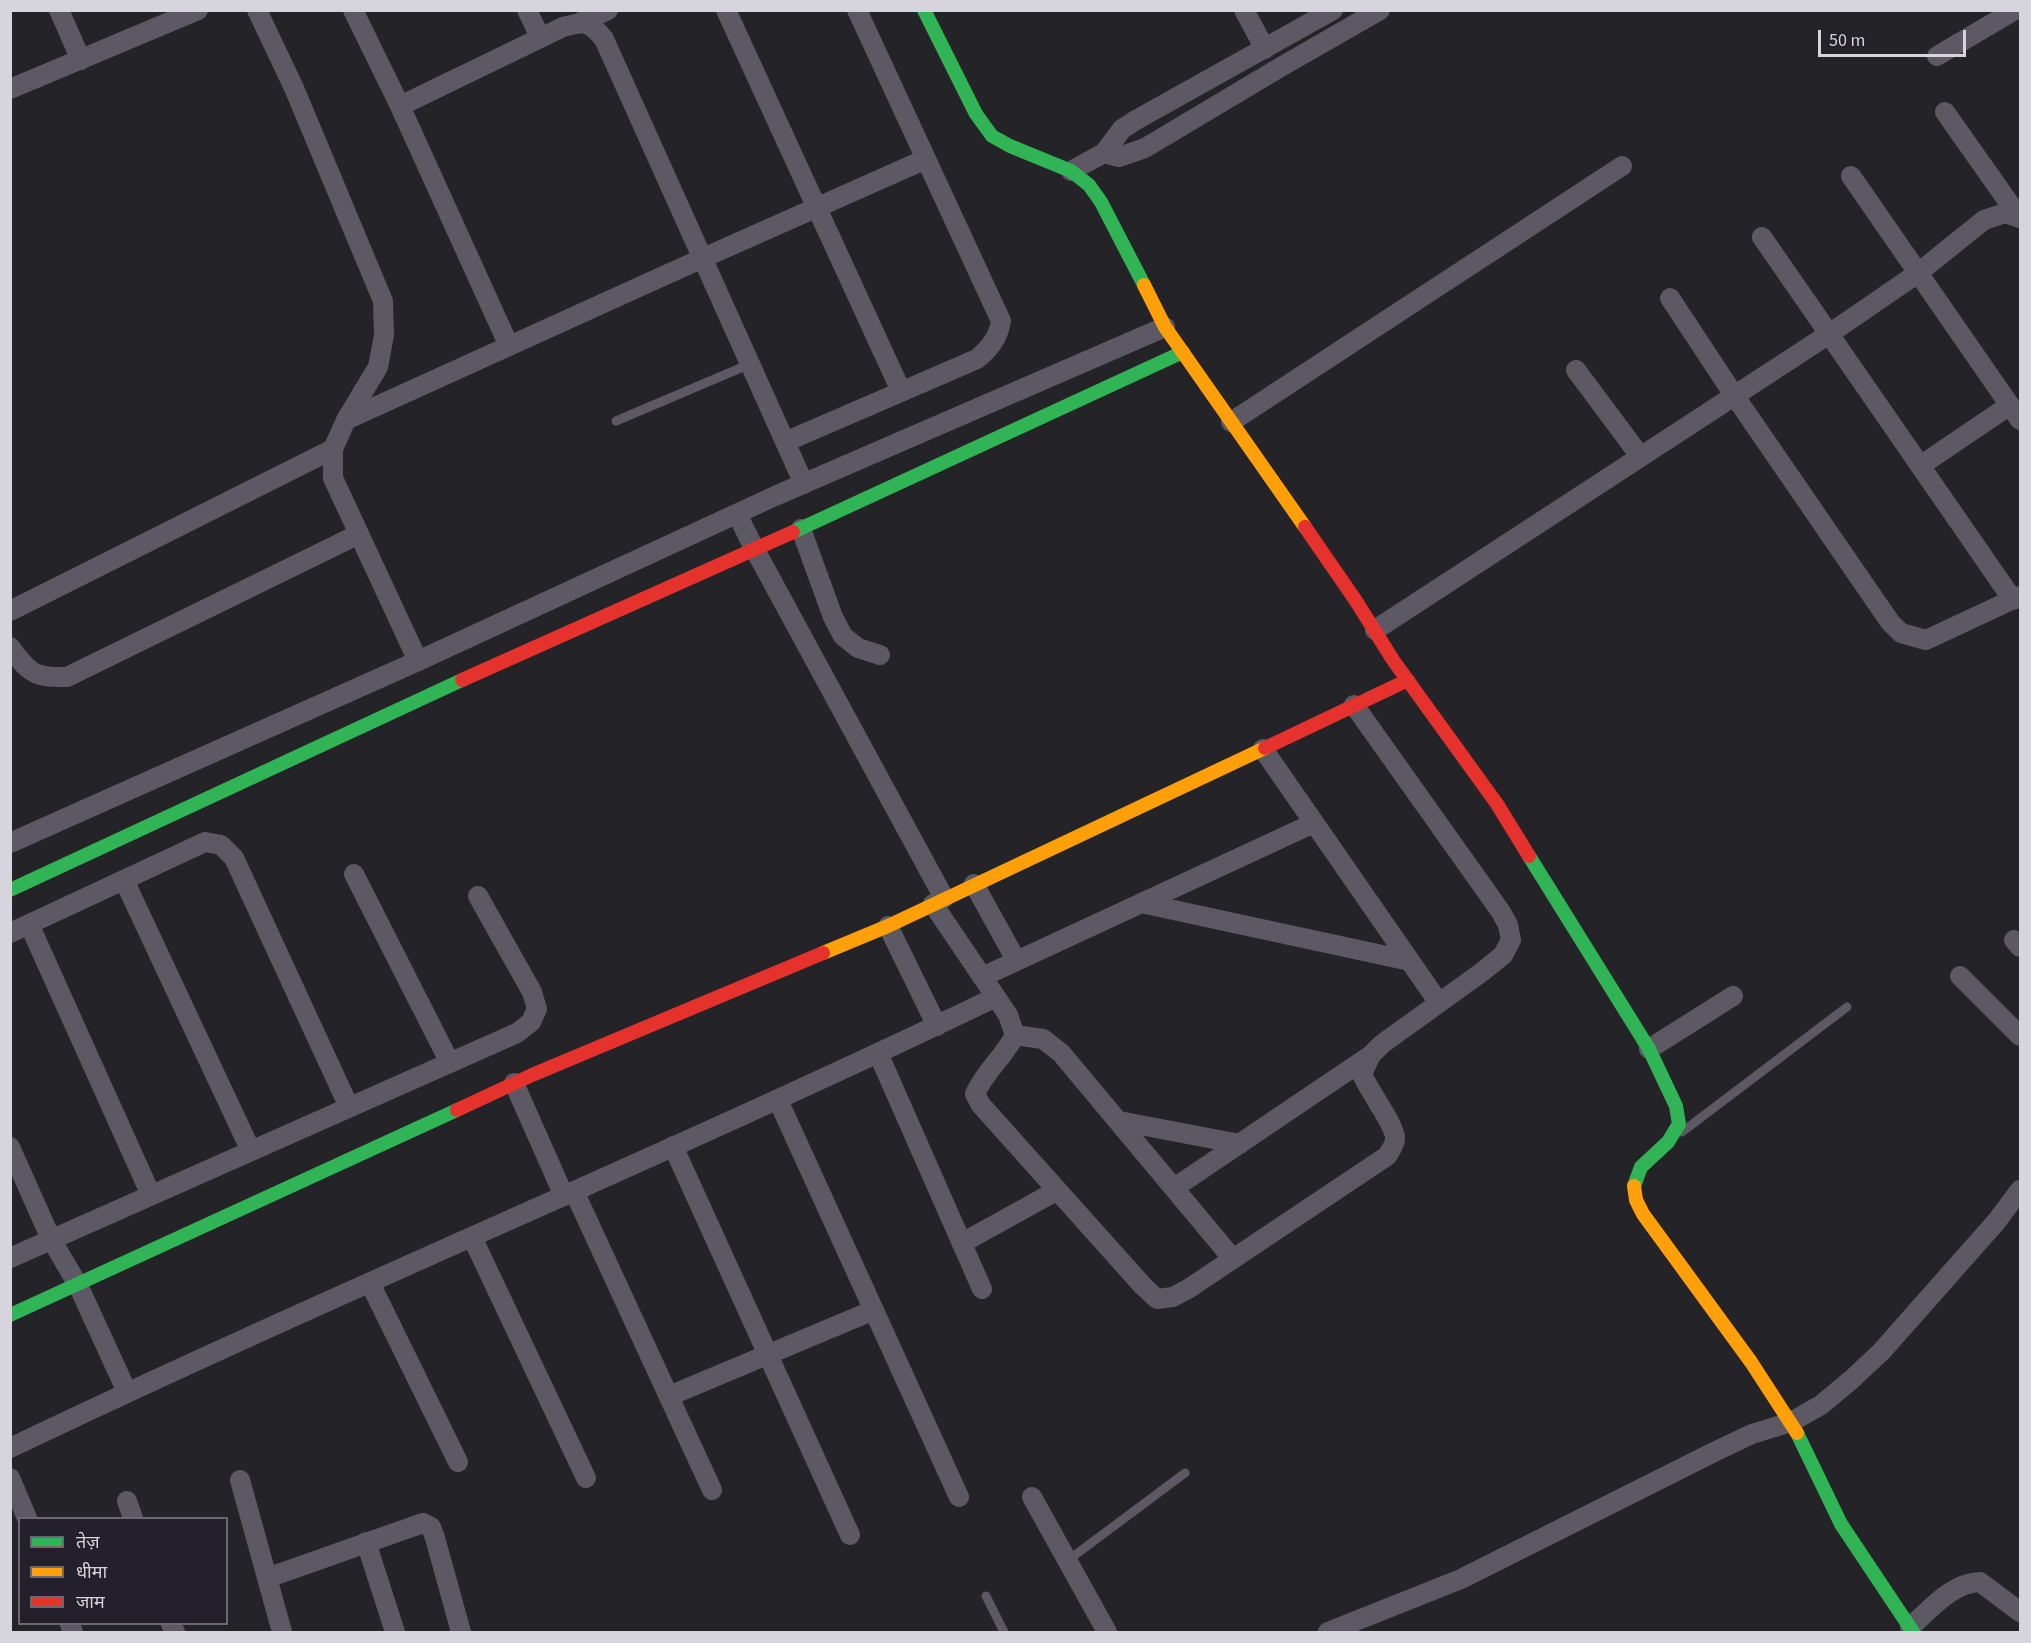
<!DOCTYPE html>
<meta charset="utf-8">
<style>
body{margin:0}
#map{position:relative;width:2031px;height:1643px;overflow:hidden;background:#242328;font-family:"Source Sans 3","Noto Sans Devanagari",sans-serif}
canvas{display:block}
.frame{position:absolute;inset:0;border:12px solid #d6d4dc;pointer-events:none}
.legend{position:absolute;left:18px;top:1517px;width:210px;height:108px;box-sizing:border-box;background:#23202b;border:2px solid #6b6872;margin:0;padding:8px 10px;list-style:none;font-size:18px;color:#d6d4dc}
.legend li{display:flex;align-items:center;gap:12px;height:30px}
.legend b{width:30px;border:2px solid #6b6872}
.scale{position:absolute;left:1818px;top:30px;width:148px;height:27px;box-sizing:border-box;border:3px solid #d6d4dc;border-top:0;padding-left:8px;font-size:18px;line-height:21px;white-space:nowrap;color:#d6d4dc;-webkit-text-stroke:4px #23202b;paint-order:stroke}
</style>
<div id="map">
<canvas width="2031" height="1643"></canvas>
<div class="frame"></div>
<ul class="legend">
<li><b style="height:8px;background:#30b455"></b>तेज़</li>
<li><b style="height:8px;background:#ff9f0a"></b>धीमा</li>
<li><b style="height:8px;background:#e5322d"></b>जाम</li>
</ul>
<div class="scale">50 m</div>
</div>
<script>
const g = document.querySelector('canvas').getContext('2d');
g.lineJoin = 'round';
function stroke(path, color, width, dash) {
  g.strokeStyle = color;
  g.lineWidth = width;
  g.lineCap = dash ? 'butt' : 'round';
  g.setLineDash(dash || []);
  g.stroke(path);
}
stroke(new Path2D(`
 M616,421l134,-57
 M1682,1132l165,-125
 M1067,1561l118,-88
 M986,1596l18,36`), '#5c5964', 9);
stroke(new Path2D(`
 M59,10l22,50
 M257,10l37,78 89,213 1,34 -6,32 -32,53 -13,29v29l85,183
 M353,10l47,96 109,240
 M527,10l13,27
 M726,10l175,381
 M1244,10l21,39
 M581,22l27,-12
 M1937,56l78,-46
 M10,89l188,-79
 M400,106l163,-79c22,-6 26,-6 41,12l200,445
 M1945,112l74,105
 M1104,153l15,4 26,-9 134,-80 101,-58
 M1071,171l33,-18 18,-24 14,-9 197,-110
 M1851,176l169,244
 M1762,237l251,363
 M1670,298l64,97 156,227 11,11 25,7 94,-44
 M1576,370l64,86
 M346,420l357,-162 223,-99
 M1231,422l391,-256
 M785,442l192,-83c14,-12 21,-21 24,-38l-144,-311
 M1920,466l90,-61
 M737,514l17,34 190,350
 M801,529l32,88 10,19 15,12 22,7
 M10,611l323,-162
 M1375,630l454,-296 89,-61 66,-53 21,-7 15,5
 M10,647c19,26 24,31 57,30l292,-143
 M1263,749l176,254
 M10,843l408,-182 357,-165 390,-169
 M354,874l96,189
 M124,880l127,271
 M974,884l42,76
 M1141,903l269,58
 M933,904l75,111 7,20c-11,22 -30,36 -40,59l6,11 162,181 14,13 16,-2 15,-8 199,-133c3,-5 8,-11 8,-17 1,-13 -27,-49 -33,-65l9,-19 11,-11 100,-72 21,-17 8,-15 -3,-15 -7,-13 -147,-207
 M29,924l122,271
 M888,926l49,100
 M10,933l195,-91 16,3 13,13 115,249
 M2014,940l6,7
 M1960,976l60,60
 M982,977l332,-154
 M1015,1035l28,4 18,14 172,206
 M1649,1049l84,-53
 M878,1053l104,236
 M514,1083l50,113
 M778,1100l181,397
 M1119,1121l121,23
 M673,1146l177,389
 M10,1147l41,92 27,46 49,107
 M1174,1188l197,-133
 M574,1191l138,299
 M472,1237l114,241
 M962,1243l94,-52
 M10,1258l507,-225 14,-11 6,-13 -5,-17 -54,-96
 M370,1283l88,179
 M669,1396l205,-86
 M10,1448c326,-156 660,-294 986,-451
 M10,1478l17,40
 M240,1480l42,152
 M1032,1497l75,135
 M127,1501l6,17
 M366,1542l29,90
 M267,1578l156,-55 8,4 4,11 26,94
 M70,1624l3,8
 M171,1624l4,8
 M1910,1627c20,-17 41,-44 70,-45l40,30
 M1328,1632l133,-53 253,-127 38,-18 39,-12 30,-17 30,-25 30,-28 115,-130 24,-32`), '#5c5964', 20);
stroke(new Path2D(`
 M924,10l52,104 16,22 18,10 61,25 18,14 12,17 43,83
 M793,532l390,-180
 M1529,856l120,193 27,57 3,18 -11,18 -27,25 -7,19
 M10,890l452,-210
 M10,1315l447,-205
 M1797,1433l44,91 72,108`), '#30b455', 14);
stroke(new Path2D(`
 M1144,285l21,42 140,200
 M823,953l65,-27 377,-178
 M1634,1186l2,14 7,14 108,148 46,71`), '#ff9f0a', 14);
stroke(new Path2D(`
 M1305,527l51,74 37,59 104,144 32,52
 M462,680l331,-148
 M1265,748l143,-68
 M457,1110l75,-35 291,-122`), '#e5322d', 14);
</script>
